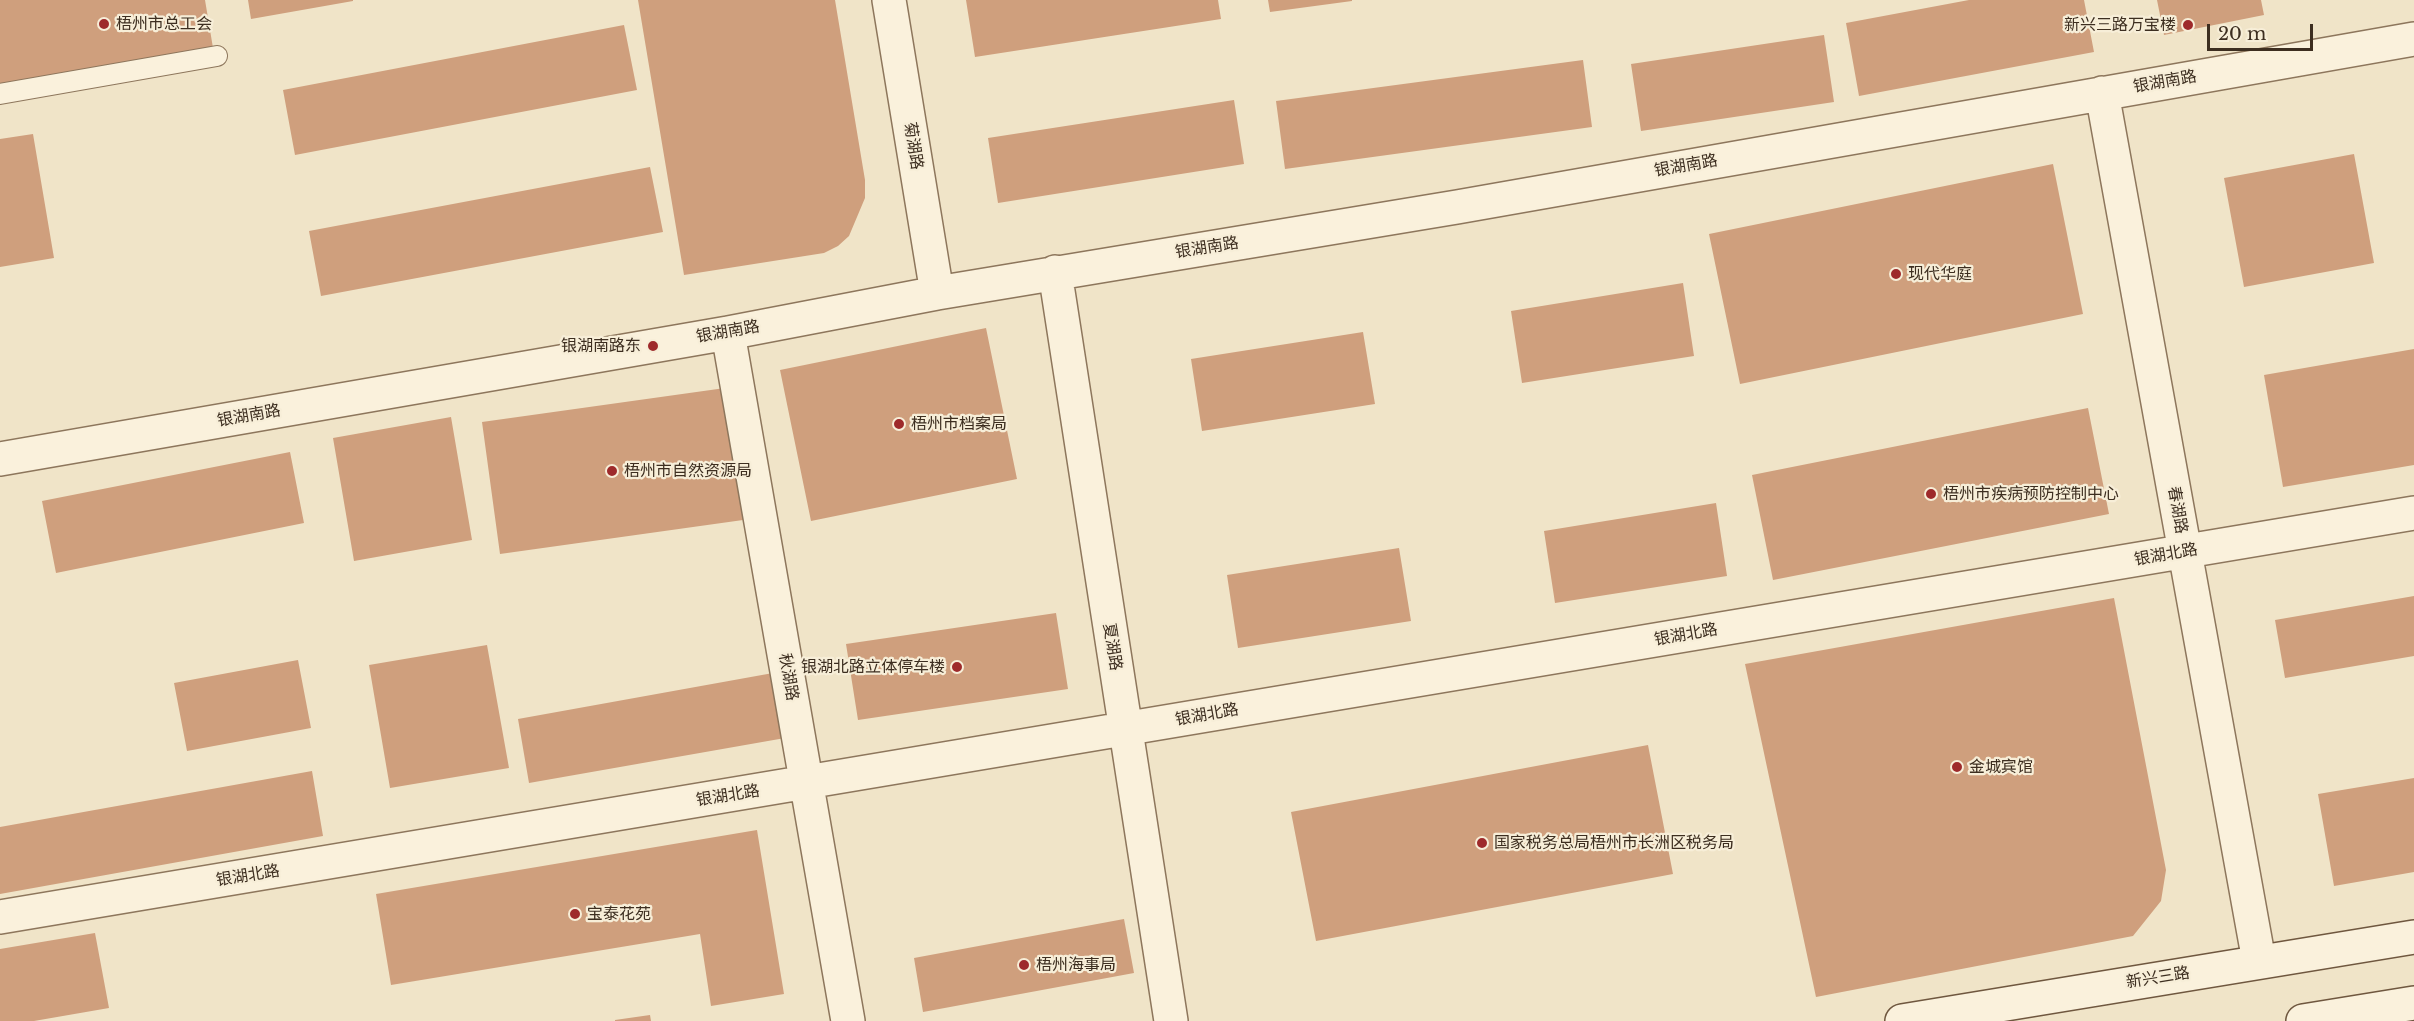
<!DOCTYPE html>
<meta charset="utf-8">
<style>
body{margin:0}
#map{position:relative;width:2414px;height:1021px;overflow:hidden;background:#f0e4c8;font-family:"Libre Baskerville",serif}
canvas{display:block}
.scale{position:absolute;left:2207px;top:24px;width:106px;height:27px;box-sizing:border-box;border:3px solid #3d2e20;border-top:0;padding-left:8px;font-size:18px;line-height:21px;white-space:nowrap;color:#3d2e20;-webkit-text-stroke:4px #f7eed8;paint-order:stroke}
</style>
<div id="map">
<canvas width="2414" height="1021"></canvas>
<div class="scale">20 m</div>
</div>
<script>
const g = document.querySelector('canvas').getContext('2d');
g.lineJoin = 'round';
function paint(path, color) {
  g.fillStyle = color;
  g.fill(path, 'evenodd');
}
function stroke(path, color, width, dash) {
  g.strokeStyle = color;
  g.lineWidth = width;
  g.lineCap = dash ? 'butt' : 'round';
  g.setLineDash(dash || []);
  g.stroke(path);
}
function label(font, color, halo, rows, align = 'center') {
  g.font = font + ' "Libre Baskerville","Noto Sans SC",serif';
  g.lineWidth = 4.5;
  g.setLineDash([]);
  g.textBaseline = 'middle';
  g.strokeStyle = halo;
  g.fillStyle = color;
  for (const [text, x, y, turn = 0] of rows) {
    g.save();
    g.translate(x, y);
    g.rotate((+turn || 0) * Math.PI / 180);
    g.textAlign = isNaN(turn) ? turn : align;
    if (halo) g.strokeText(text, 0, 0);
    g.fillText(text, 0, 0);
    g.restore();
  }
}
paint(new Path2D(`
 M0,0h205l8,48 -213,36z
 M248,0h105v1l-102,18z
 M638,0h197l30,180v18l-16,38 -11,10 -14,7 -140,22z
 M966,0h252l3,19 -246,38z
 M1268,0h84v1l-82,11z
 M1969,0h115l10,52 -235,44 -13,-73z
 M2157,0h104l3,15 -100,20z
 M624,25l13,65 -342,65 -12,-65z
 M1824,35l10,67 -193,29 -10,-67z
 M1583,60l9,67 -307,42 -9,-68z
 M1234,100l10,64 -246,39 -10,-65z
 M33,134l21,124 -54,9v-128z
 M2354,154l20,109 -130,24 -20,-109z
 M2053,164l30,150 -343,70 -31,-150z
 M650,167l13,65 -342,64 -12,-65z
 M1683,283l11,73 -172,27 -11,-72z
 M986,328l31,151 -206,42 -31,-151z
 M1363,332l12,72 -173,27 -11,-72z
 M2414,349v116l-131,22 -19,-112z
 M725,388l18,132 -243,34 -18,-132z
 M2088,408l21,106 -336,66 -21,-105z
 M451,417l21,123 -118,21 -21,-123z
 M290,452l14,71 -248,50 -14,-72z
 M1716,503l11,73 -172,27 -11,-72z
 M1399,548l12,73 -173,27 -11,-73z
 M2414,596v60l-129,22 -10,-58z
 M2114,598l52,272 -5,31 -28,35 -317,61 -71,-333z
 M1056,613l12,76 -210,31 -12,-76z
 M487,645l22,123 -119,20 -21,-123z
 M298,660l13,68 -124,23 -13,-68z
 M773,673l12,65 -256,45 -11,-64z
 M1648,745l25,129 -357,67 -25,-129z
 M312,771l11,65 -323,58v-67z
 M2414,778v94l-80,14 -16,-92z
 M757,830l27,164 -73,12 -11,-72 -309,51 -15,-91z
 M1124,919l10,54 -211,39 -9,-54z
 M95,933l14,75 -75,13h-34v-72z
 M650,1015l1,6h-36v-1z`), '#cf9f7d');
const lane = new Path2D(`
 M0,94l217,-38`);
const street = new Path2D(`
 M889,0l48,293
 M2102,93l157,868
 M1055,272l116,749
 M728,333l120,688
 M0,459l728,-126 209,-40 520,-86 957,-168
 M0,917l2414,-404`);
const secondary = new Path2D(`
 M1902,1021l512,-84
 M2303,1021l111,-18`);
stroke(lane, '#8d765c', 22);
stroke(street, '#8d765c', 36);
stroke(secondary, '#6f573f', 36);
stroke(lane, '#faf1dc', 20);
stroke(street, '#faf1dc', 33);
stroke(secondary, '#faf1dc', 33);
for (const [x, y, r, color] of [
 [104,24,6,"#9e2a2b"],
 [2188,25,6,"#9e2a2b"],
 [1896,274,6,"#9e2a2b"],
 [653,346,6,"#9e2a2b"],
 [899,424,6,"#9e2a2b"],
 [612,471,6,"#9e2a2b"],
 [1931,494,6,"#9e2a2b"],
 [957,667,6,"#9e2a2b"],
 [1957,767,6,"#9e2a2b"],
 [1482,843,6,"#9e2a2b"],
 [575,914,6,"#9e2a2b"],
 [1024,965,6,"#9e2a2b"]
]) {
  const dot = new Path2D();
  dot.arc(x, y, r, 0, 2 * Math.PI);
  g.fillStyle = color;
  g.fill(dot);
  stroke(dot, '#f7eed8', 2);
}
label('16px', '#3d2e20', '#f7eed8', [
 ["梧州市总工会",116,24],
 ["新兴三路万宝楼",2176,25,"right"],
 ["现代华庭",1908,274],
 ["银湖南路东",641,346,"right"],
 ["梧州市档案局",911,424],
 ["梧州市自然资源局",624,471],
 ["梧州市疾病预防控制中心",1943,494],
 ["银湖北路立体停车楼",945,667,"right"],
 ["金城宾馆",1969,767],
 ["国家税务总局梧州市长洲区税务局",1494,843],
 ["宝泰花苑",587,914],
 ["梧州海事局",1036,965]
], 'left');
label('16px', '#3d2e20', '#f7eed8', [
 ["银湖南路",2165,82,-10],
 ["菊湖路",913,146,81],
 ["银湖南路",1686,166,-10],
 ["银湖南路",1207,248,-9],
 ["银湖南路",728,332,-10],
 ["银湖南路",249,416,-10],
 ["春湖路",2177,510,80],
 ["银湖北路",2166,555,-10],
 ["银湖北路",1686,635,-10],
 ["夏湖路",1112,647,81],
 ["秋湖路",788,677,80],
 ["银湖北路",1207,715,-10],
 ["银湖北路",728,796,-9],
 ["银湖北路",248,876,-9],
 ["新兴三路",2158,978,-9]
]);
</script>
